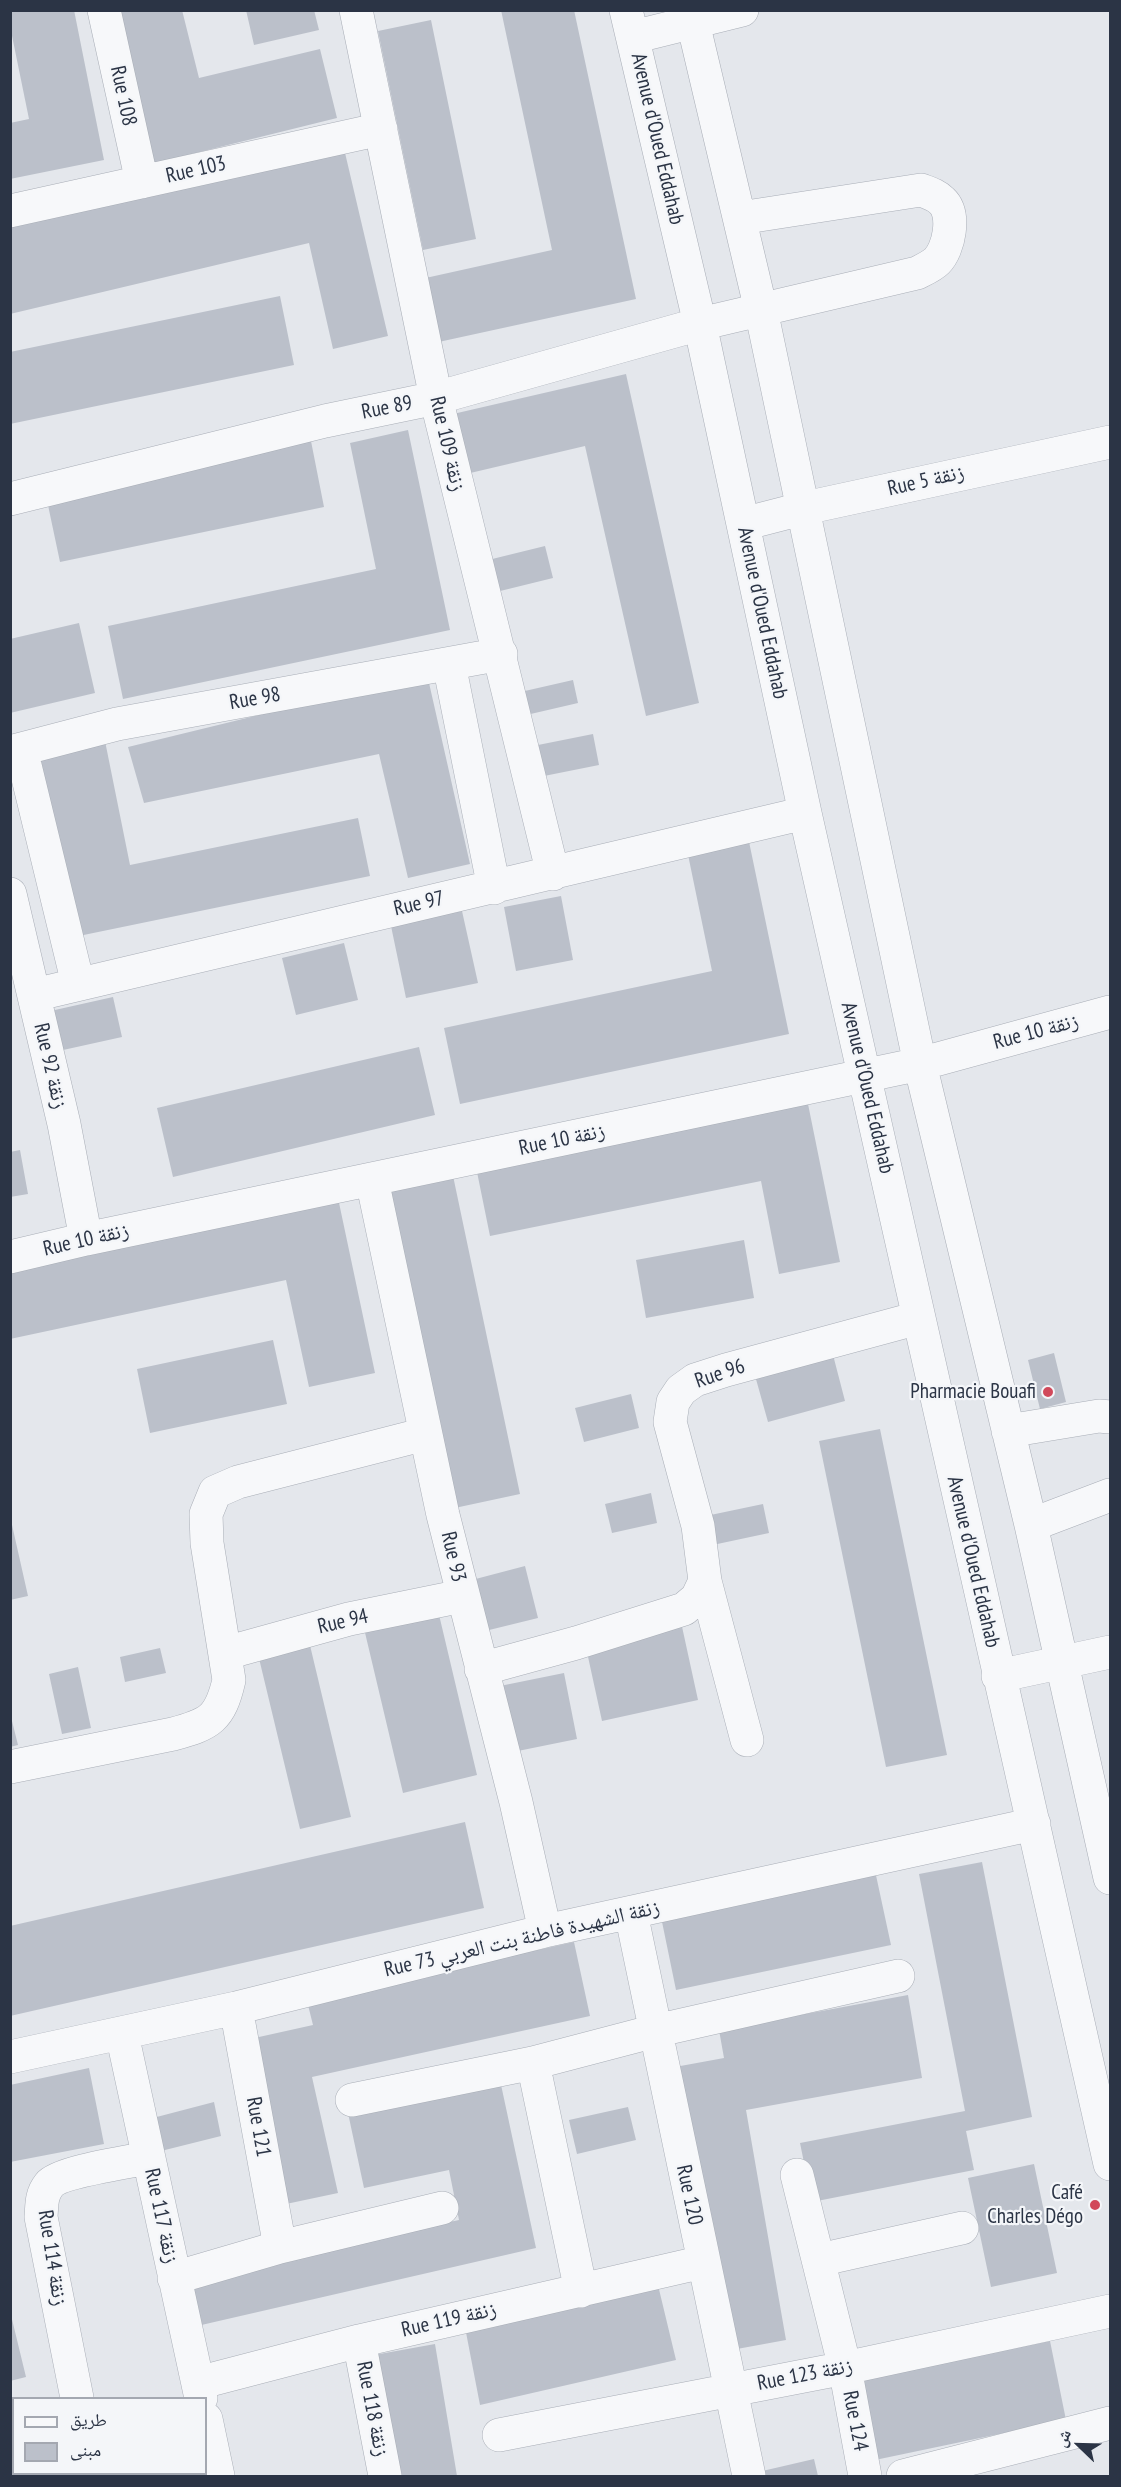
<!DOCTYPE html>
<meta charset="utf-8">
<style>
body{margin:0}
#map{position:relative;width:1121px;height:2487px;overflow:hidden;background:#e4e7ec;font-family:"PT Sans Narrow","Noto Naskh Arabic",sans-serif}
canvas{display:block}
.frame{position:absolute;inset:0;border:12px solid #2b3445;pointer-events:none}
.legend{position:absolute;left:12px;top:2397px;width:195px;height:78px;box-sizing:border-box;background:#f4f6f9;border:2px solid #a4a8b1;margin:0;padding:8px 10px;list-style:none;font-size:18px;color:#2b3445}
.legend li{display:flex;align-items:center;gap:12px;height:30px}
.legend b{width:30px;border:2px solid #a4a8b1}
.north{position:absolute;left:1049px;top:2415px;width:60px;height:60px;-webkit-text-stroke:4px #f4f6f9;paint-order:stroke;rotate:293deg;font-size:16px;font-weight:700;line-height:24px;text-align:center;color:#2b3445}
.north::after{content:'';display:block;margin:auto;width:21px;height:27px;background:#2b3445;clip-path:polygon(50% 0,100% 100%,50% 72%,0 100%)}
</style>
<div id="map">
<canvas width="1121" height="2487"></canvas>
<div class="frame"></div>
<ul class="legend">
<li><b style="height:8px;background:#f7f8fa"></b>طريق</li>
<li><b style="height:16px;background:#bbc0ca"></b>مبنى</li>
</ul>
<div class="north">ش</div>
</div>
<script>
const g = document.querySelector('canvas').getContext('2d');
g.lineJoin = 'round';
function paint(path, color) {
  g.fillStyle = color;
  g.fill(path, 'evenodd');
}
function stroke(path, color, width, dash) {
  g.strokeStyle = color;
  g.lineWidth = width;
  g.lineCap = dash ? 'butt' : 'round';
  g.setLineDash(dash || []);
  g.stroke(path);
}
function label(font, color, halo, rows, align = 'center') {
  g.font = font + ' "PT Sans Narrow","Noto Naskh Arabic",sans-serif';
  g.lineWidth = 4.5;
  g.setLineDash([]);
  g.textBaseline = 'middle';
  g.strokeStyle = halo;
  g.fillStyle = color;
  for (const [text, x, y, turn = 0] of rows) {
    g.save();
    g.translate(x, y);
    g.rotate((+turn || 0) * Math.PI / 180);
    g.textAlign = isNaN(turn) ? turn : align;
    if (halo) g.strokeText(text, 0, 0);
    g.fillText(text, 0, 0);
    g.restore();
  }
}
paint(new Path2D(`
 M10,10h64l30,150 -94,19v-56l19,-4 -19,-93z
 M110,10h72l17,68 121,-29 17,69 -190,47z
 M246,10h68l5,20 -65,15z
 M501,10h73l62,289 -202,44 -13,-64 131,-29z
 M431,20l45,219 -53,11 -45,-219z
 M342,140l46,196 -55,13 -24,-106 -299,71v-95z
 M280,296l14,69 -284,59v-72z
 M626,374l73,329 -53,13 -61,-270 -119,28 -13,-60z
 M408,430l42,200 -327,69 -15,-73 268,-57 -26,-126z
 M310,436l14,71 -264,55 -15,-71z
 M545,546l8,32 -65,16 -8,-32z
 M79,623l16,70 -85,20v-74z
 M427,674l43,190 -62,14 -29,-124 -235,49 -16,-56z
 M573,680l5,23 -56,13 -6,-23z
 M593,734l6,31 -65,13 -6,-31z
 M105,741l25,124 228,-47 12,58 -301,62 -37,-182z
 M747,832l42,202 -329,70 -16,-76 268,-57 -26,-126z
 M561,896l12,64 -57,11 -12,-64z
 M462,911l16,72 -72,15 -15,-72z
 M344,943l14,57 -62,15 -14,-57z
 M113,997l9,40 -68,15 -8,-40z
 M419,1047l16,68 -262,62 -16,-69z
 M808,1104l32,158 -61,12 -18,-93 -271,55 -13,-64z
 M20,1150l8,44 -18,3v-45z
 M452,1171l68,323 -70,15 -68,-323z
 M338,1198l37,175 -66,14 -23,-107 -276,59v-71z
 M744,1240l10,58 -108,20 -10,-58z
 M273,1340l14,64 -137,29 -13,-64z
 M832,1351l13,50 -77,21 -14,-50z
 M1054,1353l12,49 -26,7 -12,-49z
 M631,1394l8,34 -55,14 -9,-34z
 M880,1429l67,326 -61,12 -67,-326z
 M651,1493l6,30 -45,10 -7,-29z
 M763,1504l6,29 -61,13 -7,-29z
 M10,1516l18,80 -18,4z
 M525,1566l13,52 -57,14 -13,-51z
 M436,1602l41,173 -74,18 -41,-173z
 M681,1622l17,78 -96,21 -17,-78z
 M308,1637l43,180 -51,12 -43,-179z
 M160,1648l6,25 -41,9 -5,-25z
 M78,1667l13,61 -29,6 -13,-60z
 M564,1673l13,66 -74,15 -13,-66z
 M10,1713l8,32 -8,2z
 M465,1822l19,86 -474,108v-90z
 M982,1862l50,255 -66,14 8,39 -162,32 -12,-59 165,-32 -46,-237z
 M874,1866l17,79 -215,45 -16,-78z
 M574,1942l16,74 -278,61 26,116 -52,11 -36,-165 63,-14 -6,-24z
 M908,1995l14,83 -176,32 40,230 -60,11 -51,-284 49,-9 -5,-28z
 M89,2068l15,76 -94,18v-77z
 M500,2080l36,168 -339,78 -10,-48 272,-58 -10,-50 -85,18 -16,-75z
 M214,2102l7,34 -64,16 -8,-33z
 M628,2107l8,33 -59,14 -8,-34z
 M1034,2164l23,109 -66,14 -23,-109z
 M657,2281l19,79 -196,45 -16,-83z
 M10,2311l16,66 -16,4z
 M1050,2341l16,79 -191,40 -16,-79z
 M435,2344l22,132h-63l-20,-121z
 M10,2457h4v17h27v2h-31z
 M814,2459l4,17h-59l-1,-4z
 M128,2474h50l1,2h-51z`), '#bbc0ca');
const minor = new Path2D(`
 M104,10l38,172
 M356,10l80,388 117,476
 M626,10l74,314 105,489 305,1351
 M690,10l71,300 159,754 111,461 79,353
 M633,37l109,-27
 M10,211l371,-82
 M10,499l315,-78 111,-23 264,-74 217,-51c6,-3 15,-7 20,-12 12,-12 19,-47 5,-60 -6,-6 -13,-8 -21,-11l-181,28
 M743,524l62,-16 305,-66
 M449,664l45,224
 M21,749l57,235
 M10,752l107,-28 384,-70
 M10,894l54,230 22,115
 M34,995l771,-182
 M372,1180l71,335 73,287 29,129
 M10,1257l76,-18 834,-175 190,-52
 M1008,1431l91,-15 11,1
 M1031,1525l79,-30
 M705,1581l42,159
 M226,1653l123,-34 113,-23
 M481,1669l95,-26 108,-34 13,-11 8,-17 -7,-55 -28,-104 3,-20 8,-12 14,-10 31,-10 192,-52
 M998,1676l112,-24
 M10,1767l163,-33c37,-10 47,-15 56,-54l-22,-137 -1,-29 9,-22 23,-10 187,-48
 M631,1913l118,563
 M236,2008l44,239
 M122,2034l79,364
 M10,2057l226,-49 309,-77 489,-107
 M533,2063l48,228
 M352,2100l181,-37 122,-32 243,-55
 M797,2175l48,193 20,108
 M819,2260l143,-32
 M174,2278l106,-31 162,-39
 M359,2341l26,135
 M198,2383l161,-42 344,-79
 M77,2398l-36,-181c1,-12 0,-22 8,-32 10,-13 80,-23 99,-27
 M206,2419l12,57
 M499,2435l346,-67 265,-57
 M10,2437l4,-1
 M92,2474v2
 M903,2476l207,-53`);
stroke(minor, '#a9aeb7', 34);
stroke(minor, '#f7f8fa', 33);
for (const [x, y, r, color] of [
 [1048,1392,6,"#d1495b"],
 [1095,2205,6,"#d1495b"]
]) {
  const dot = new Path2D();
  dot.arc(x, y, r, 0, 2 * Math.PI);
  g.fillStyle = color;
  g.fill(dot);
  stroke(dot, '#f4f6f9', 2);
}
label('21px', '#2b3445', '#f4f6f9', [
 ["Rue 108",123,96,78],
 ["Avenue d'Oued Eddahab",657,139,77],
 ["Rue 103",196,170,-13],
 ["Rue 89",387,408,-11],
 ["Rue 109 زنقة",447,444,77],
 ["Rue 5 زنقة",926,481,-13],
 ["Avenue d'Oued Eddahab",762,613,78],
 ["Rue 98",255,699,-10],
 ["Rue 97",419,904,-13],
 ["Rue 10 زنقة",1036,1032,-15],
 ["Rue 92 زنقة",50,1066,77],
 ["Avenue d'Oued Eddahab",867,1088,77],
 ["Rue 10 زنقة",562,1140,-12],
 ["Rue 10 زنقة",86,1240,-13],
 ["Rue 96",720,1374,-19],
 ["Rue 93",453,1557,77],
 ["Avenue d'Oued Eddahab",973,1562,77],
 ["Rue 94",343,1622,-13],
 ["Rue 73 زنقة الشهيدة فاطنة بنت العربي",522,1939,-13],
 ["Rue 121",258,2127,80],
 ["Rue 120",689,2195,78],
 ["Rue 117 زنقة",161,2216,78],
 ["Rue 114 زنقة",52,2258,81],
 ["Rue 119 زنقة",449,2320,-13],
 ["Rue 123 زنقة",805,2375,-11],
 ["Rue 118 زنقة",372,2409,79],
 ["Rue 124",855,2421,79]
]);
label('21px', '#2b3445', '#f4f6f9', [
 ["Pharmacie Bouafi",1036,1392],
 ["Café",1083,2193],
 ["Charles Dégo",1083,2217]
], 'right');
</script>
